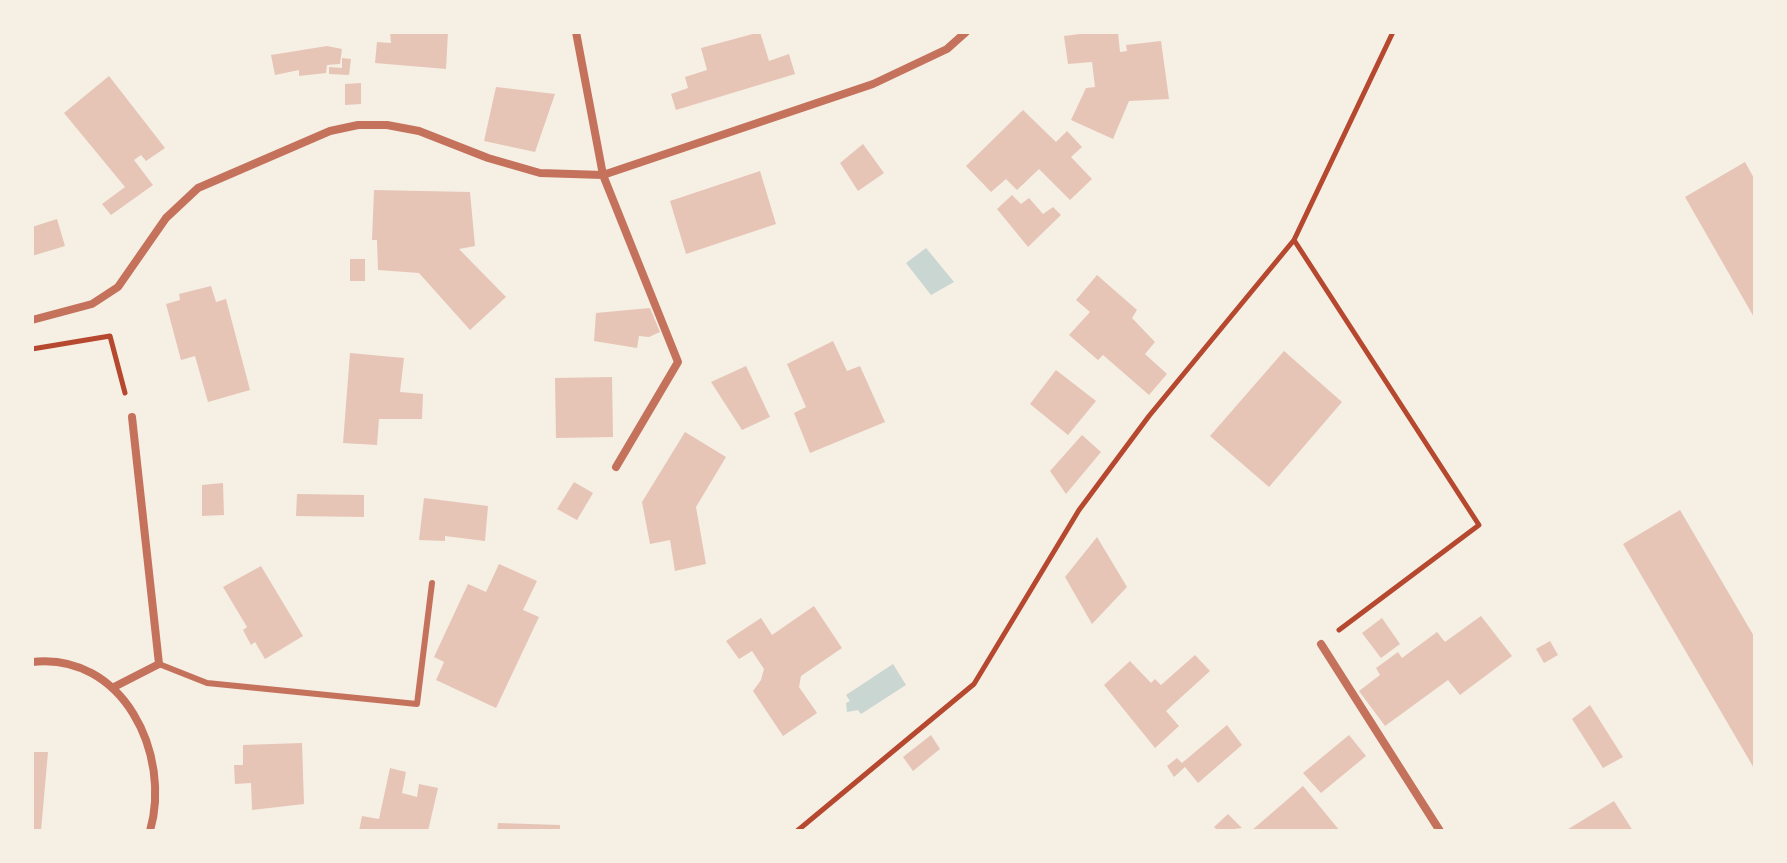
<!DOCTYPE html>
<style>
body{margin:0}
#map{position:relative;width:1787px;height:863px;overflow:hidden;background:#f6efe4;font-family:"Varela Round",sans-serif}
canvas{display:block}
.frame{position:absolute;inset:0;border:34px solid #f6efe4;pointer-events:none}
</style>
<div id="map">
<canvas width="1787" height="863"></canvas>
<div class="frame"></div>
</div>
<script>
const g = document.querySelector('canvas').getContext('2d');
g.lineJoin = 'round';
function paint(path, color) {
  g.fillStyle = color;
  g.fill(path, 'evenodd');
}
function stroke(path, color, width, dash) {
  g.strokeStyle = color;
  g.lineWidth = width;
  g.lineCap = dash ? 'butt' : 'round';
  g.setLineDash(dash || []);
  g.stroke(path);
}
paint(new Path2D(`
 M926,248l28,34 -23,13 -25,-32z
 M893,664l13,21 -45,29 -3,-4 -11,2 -1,-9 4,-2 -4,-6z`), '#c9d6d2');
paint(new Path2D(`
 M390,32h58l-2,37 -71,-6 2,-21 14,1z
 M760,32l9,29 20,-7 6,20 -119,36 -5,-16 17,-6 -3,-11 22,-7 -6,-22z
 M1095,32h23l2,20 7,-1 -1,-6 35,-4 8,58 -40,2 -16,38 -42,-19 15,-32 9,-1 -3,-25 -24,2 -4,-28z
 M327,46l15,3 -2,15 -13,1 -1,8 -27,3v-6l-24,5 -4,-20z
 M342,58l9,1 -2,16 -20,-1v-7l13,1z
 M109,76l56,72 -19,13 -5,-6 -7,5 19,25 -42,30 -9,-11 23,-17 -61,-74z
 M361,83v21l-16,1v-21z
 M496,87l59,7 -20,58 -51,-11z
 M1023,110l33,32 11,-11 15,16 -11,10 21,22 -22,21 -31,-31 -22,21 -11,-11 -15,13 -25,-26z
 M863,144l21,29 -26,18 -18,-28z
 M1745,162l10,18v139l-70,-122z
 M760,171l16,53 -90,30 -16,-53z
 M374,190l96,2 5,54 -16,3 47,48 -36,33 -51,-57 -41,-3 -1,-30h-5z
 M1012,195l9,9 8,-6 14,16 10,-7 8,8 -33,32 -31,-38z
 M57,219l8,27 -33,10v-29z
 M350,259h15v22h-15z
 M1097,275l40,35 -5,8 23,24 -10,12 22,20 -18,21 -46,-40 -5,5 -29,-25 21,-23 -14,-12z
 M211,286l5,16 10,-3 24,91 -42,12 -13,-46 -14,4 -15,-56 14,-4 -1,-6z
 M650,308l10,24 -11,5 -10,-1 -2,12 -43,-7 2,-28z
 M833,341l14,30 13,-5 25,56 -75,31 -16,-40 12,-6 -19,-43z
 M1284,351l58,51 -73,85 -59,-51z
 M350,353l54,5 -4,34 23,2 -1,25h-43l-2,26 -34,-2z
 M746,366l24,51 -28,13 -31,-48z
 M1056,370l40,31 -28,34 -38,-31z
 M612,377l1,60 -57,1 -1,-60z
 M685,432l41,25 -30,50 10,57 -31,7 -5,-31 -20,4 -8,-42z
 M1082,435l19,17 -35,42 -16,-23z
 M574,482l19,11 -16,27 -20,-11z
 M223,483l1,32 -22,1v-31z
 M297,494l67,1v22l-68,-1z
 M424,498l64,8 -3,35 -40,-5v5l-26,-1z
 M1680,510l75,128v132l-132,-226z
 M1097,537l30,50 -35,37 -27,-47z
 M499,564l38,17 -14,29 16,7 -43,91 -60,-28 8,-18 -10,-5 34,-73 18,8z
 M261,566l42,70 -38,23 -10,-17 -4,3 -8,-15 4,-3 -24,-40z
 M814,606l28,42 -41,28 -2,11 18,26 -34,23 -30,-45 8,-11 3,-11 -12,-18 -13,8 -13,-18 35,-23 11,17z
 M1481,616l31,40 -52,39 -12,-15 -63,46 -26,-35 21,-16 -4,-7 22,-16 4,6 35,-26 8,10z
 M1382,618l18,26 -19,14 -19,-25z
 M1550,641l8,14 -14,8 -8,-14z
 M1195,655l15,16 -44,40 13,15 -24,22 -51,-63 26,-24 21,22 4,-4 6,6z
 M1590,705l33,52 -20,11 -31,-49z
 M1227,725l15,20 -44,38 -13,-16 -11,10 -7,-11 10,-8 5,5z
 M931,735l9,14 -27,22 -10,-14z
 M1349,735l17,21 -45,37 -18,-20z
 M302,743l2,61 -52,6 -1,-27 -16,1 -1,-19h9v-20z
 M32,752h16l-7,79h-9z
 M390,768l16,4 -4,21 15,4 2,-13 19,4 -10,43h-69l3,-15 17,3z
 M1303,786l37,45h-89z
 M1614,801l19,30h-68z
 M1228,814l14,14 -24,3 -4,-4z
 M498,823l62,2v6h-63z`), '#e6c5b7');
stroke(new Path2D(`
 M1294,240l185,285 -140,105
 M32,349l78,-13 15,57
 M797,831l177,-147 105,-174 70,-94 145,-176 99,-208`), '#b5482f', 5);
stroke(new Path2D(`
 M159,664l48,19 210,21 15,-121`), '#c5725c', 6);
stroke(new Path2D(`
 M576,32l27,143 75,187 -62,105
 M32,320l60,-16 26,-17 48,-69 32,-30 132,-57 28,-6h29l32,6 69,27 52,15 63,2 270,-91 74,-35 19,-17
 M1321,644l119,187
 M32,662c91,-10 140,92 118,169
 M114,687l45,-23 -27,-247`), '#c5725c', 8);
</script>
